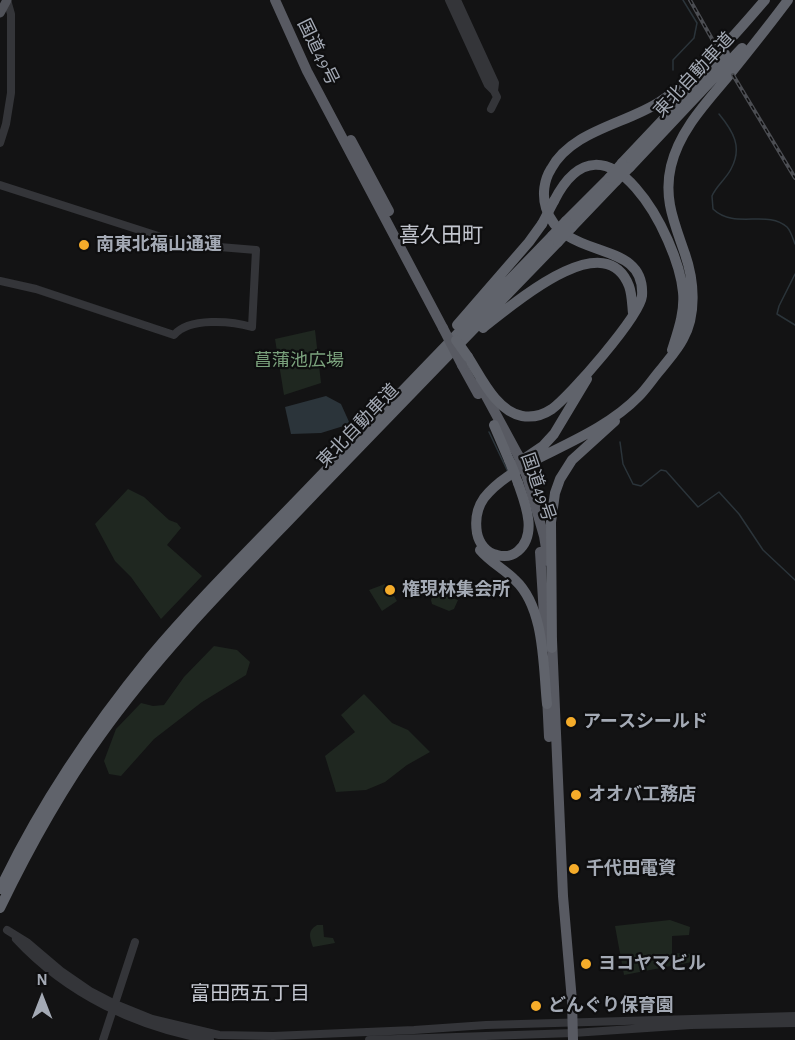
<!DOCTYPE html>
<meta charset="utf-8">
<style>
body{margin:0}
#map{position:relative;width:795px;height:1040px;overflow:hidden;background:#131314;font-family:"Alegreya Sans",sans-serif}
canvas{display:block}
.north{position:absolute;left:12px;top:968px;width:60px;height:60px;-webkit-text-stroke:4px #0e0e0f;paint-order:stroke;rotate:0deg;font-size:16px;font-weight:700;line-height:24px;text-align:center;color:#a4aab5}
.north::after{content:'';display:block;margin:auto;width:21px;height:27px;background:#a4aab5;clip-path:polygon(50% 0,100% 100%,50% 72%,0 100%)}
</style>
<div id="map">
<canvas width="795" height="1040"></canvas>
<div class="north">N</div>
</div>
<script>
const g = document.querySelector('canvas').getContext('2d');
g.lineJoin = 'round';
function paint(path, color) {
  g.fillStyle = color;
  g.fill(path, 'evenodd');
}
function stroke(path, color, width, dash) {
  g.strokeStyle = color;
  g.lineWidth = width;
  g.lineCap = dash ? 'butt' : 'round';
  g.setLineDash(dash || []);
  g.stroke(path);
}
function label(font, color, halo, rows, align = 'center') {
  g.font = font + ' "Alegreya Sans","Noto Sans JP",sans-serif';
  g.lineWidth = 4.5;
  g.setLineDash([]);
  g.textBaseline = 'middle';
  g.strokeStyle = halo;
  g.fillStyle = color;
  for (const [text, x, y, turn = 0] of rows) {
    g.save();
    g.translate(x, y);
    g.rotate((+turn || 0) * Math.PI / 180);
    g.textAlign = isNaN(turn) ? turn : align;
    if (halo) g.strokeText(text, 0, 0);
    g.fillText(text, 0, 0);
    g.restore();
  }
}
paint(new Path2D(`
 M315,330l6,53 -37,12 -9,-56z
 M128,489l16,8 25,23 8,3 4,5 -14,17 35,31 -41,43 -30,-42 -16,-16 -20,-37z
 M385,584l1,12h8l3,5 -15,10 -13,-21z
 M434,592l24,8 -4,9 -5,2 -17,-7 -1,-4z
 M214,646l23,4 13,12 -4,13 -44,27 -48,37 -33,37 -12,-2 -5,-13 12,-32 25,-26 12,3 11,-1 20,-28z
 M364,694l28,29 16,7 22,22 -23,13 -22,17 -19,8 -30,2 -11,-36 30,-24 -14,-17z
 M670,920l20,7 -1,8 -17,1v17l23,1 2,7 -73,14 -9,-49z
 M317,925h6l1,12 9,1 2,5 -22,4c-3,-10 -6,-16 4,-22z`), '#1f2720');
paint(new Path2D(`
 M326,396l15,8 9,20 -29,9 -30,1 -6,-27z`), '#2b343a');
stroke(new Path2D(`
 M673,70v-10l21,-22 3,-15 -14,-23
 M719,114c14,17 24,33 12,55 -5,10 -15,17 -19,27l1,13c22,21 54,0 74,18 4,4 6,12 8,17
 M795,274l-16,32 -2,8 18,11
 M489,432l19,40
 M620,442l3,22 10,20 8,2 20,-16 5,1 32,36 21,-15 20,22 24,36 32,30`), '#2b343a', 1.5);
stroke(new Path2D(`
 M449,0l39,85 6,6
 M457,0l38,83 -1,8 3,6 -6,12
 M0,143l6,-19 5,-31v-79l-4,-14
 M0,185l183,59 73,6 -4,77c-20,-6 -63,-10 -78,8l-138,-46 -36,-8
 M7,930l21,13 33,28 29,20 25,13 37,15 67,16 54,1 141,-6 72,-5 309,-9
 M16,939c52,56 121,88 194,101
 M103,1040l32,-98
 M369,1040l204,-7 118,-8 104,-2`), '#343539', 8);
stroke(new Path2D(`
 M0,13l7,-13`), '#505259', 9);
stroke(new Path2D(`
 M275,0l32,71 136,257
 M351,140l38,71
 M462,365l16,29
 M479,383l39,72
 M527,477l17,59 4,25
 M540,552l6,95
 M552,640l11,256 9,105 1,39
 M547,696l2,41`), '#585a62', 10);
stroke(new Path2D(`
 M622,163l103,-109
 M630,167l112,-119
 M554,201c51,-101 124,36 129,91 2,20 -5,39 -11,58
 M566,221l43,-43
 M572,227l44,-46
 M457,325l72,-83 13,-18
 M483,328c28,-22 122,-105 146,-42 3,8 3,18 4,27
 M468,357c13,20 28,54 54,59 11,2 21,-1 30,-7 18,-13 88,-93 90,-113 4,-59 -79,-33 -96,-88 -4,-13 -2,-28 5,-39 21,-39 76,-45 110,-68 40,-26 73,-65 104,-101
 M494,425l15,35
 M518,463l25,-17 11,-12 33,-55
 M518,483c7,20 20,51 0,68 -6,5 -14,6 -21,4 -11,-2 -18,-12 -20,-22 -2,-12 0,-25 7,-35 14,-18 35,-29 55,-40 34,-17 73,-34 100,-62 8,-8 15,-19 23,-28 7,-9 16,-19 21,-29 14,-25 11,-59 2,-85 -10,-30 -22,-55 -14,-88 8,-34 33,-61 55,-87 21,-26 42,-52 62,-79
 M480,550c10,12 24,19 35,30 30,28 28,86 32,124
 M552,648l-1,-126 4,-29 5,-14 12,-19 43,-39
 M0,889c40,-84 92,-161 150,-232 48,-57 101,-109 153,-163 82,-86 166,-172 249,-258
 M0,908c29,-60 61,-118 100,-172 64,-90 143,-167 219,-247 80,-82 159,-165 239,-247`), '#60636b', 10);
const rail = new Path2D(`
 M690,0l26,46
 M733,75l62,103`);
stroke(rail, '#4b4d52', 4);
stroke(rail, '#0e0e0f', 1.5, [4.5]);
stroke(new Path2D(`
 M443,328l19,37
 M518,455l9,22`), '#585a62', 10);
stroke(new Path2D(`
 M609,178l13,-15
 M616,181l14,-14
 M542,224l12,-23
 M552,236l14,-15
 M558,242l14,-15
 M456,340l12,17
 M509,460l9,23`), '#60636b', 10);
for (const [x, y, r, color] of [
 [84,245,6,"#f5ac2a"],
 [390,590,6,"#f5ac2a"],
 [571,722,6,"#f5ac2a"],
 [576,795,6,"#f5ac2a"],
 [574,869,6,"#f5ac2a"],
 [586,964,6,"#f5ac2a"],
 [536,1006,6,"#f5ac2a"]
]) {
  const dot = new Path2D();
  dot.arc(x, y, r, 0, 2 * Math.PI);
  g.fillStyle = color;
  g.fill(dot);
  stroke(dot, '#0e0e0f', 2);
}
label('18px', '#a4aab5', '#0e0e0f', [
 ["国道49号",318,52,64],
 ["東北自動車道",694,75,-47],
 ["東北自動車道",358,426,-46],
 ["国道49号",538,487,71]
]);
label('bold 18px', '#a4aab5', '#0e0e0f', [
 ["南東北福山通運",96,245],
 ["権現林集会所",402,590],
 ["アースシールド",583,722],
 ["オオバ工務店",588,795],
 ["千代田電資",586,869],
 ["ヨコヤマビル",598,964],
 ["どんぐり保育園",548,1006]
], 'left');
label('18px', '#7aa17c', '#0e0e0f', [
 ["菖蒲池広場",299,361]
]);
label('20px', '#c5c8d1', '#0e0e0f', [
 ["富田西五丁目",250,994]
]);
label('21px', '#c5c8d1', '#0e0e0f', [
 ["喜久田町",441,236]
]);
</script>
